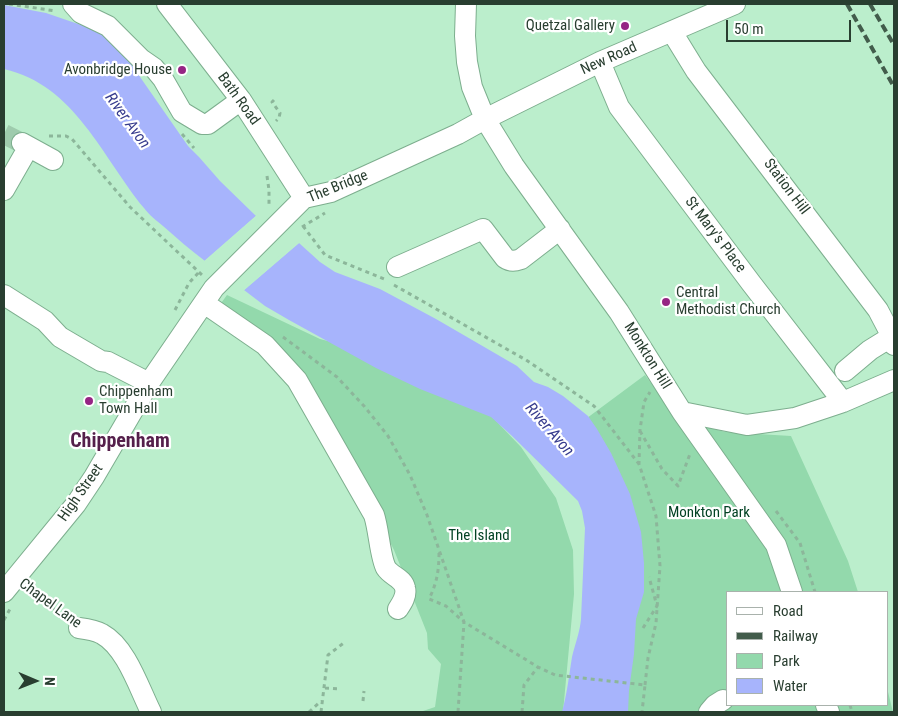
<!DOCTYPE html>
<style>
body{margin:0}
#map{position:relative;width:898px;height:716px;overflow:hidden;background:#bec;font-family:"Roboto Condensed",sans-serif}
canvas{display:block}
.frame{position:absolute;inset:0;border:5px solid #293e30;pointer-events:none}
.legend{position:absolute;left:726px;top:591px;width:162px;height:115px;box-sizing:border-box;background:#fff;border:1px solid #a9b2ac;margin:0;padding:6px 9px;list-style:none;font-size:15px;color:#293e30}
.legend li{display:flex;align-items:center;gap:10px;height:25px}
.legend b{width:25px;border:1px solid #a9b2ac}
.north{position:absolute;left:10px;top:656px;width:50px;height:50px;-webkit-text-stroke:4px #fff;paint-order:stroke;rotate:91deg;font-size:14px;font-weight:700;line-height:20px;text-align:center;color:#293e30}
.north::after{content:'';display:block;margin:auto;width:18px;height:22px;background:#293e30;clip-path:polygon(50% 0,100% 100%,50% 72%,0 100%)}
.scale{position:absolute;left:726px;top:20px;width:125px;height:22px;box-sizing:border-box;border:2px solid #293e30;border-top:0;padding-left:6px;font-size:15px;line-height:18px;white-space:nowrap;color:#293e30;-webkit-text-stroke:4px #fff;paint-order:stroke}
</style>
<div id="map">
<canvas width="898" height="716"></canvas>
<div class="frame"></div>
<ul class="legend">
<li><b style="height:6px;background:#fff"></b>Road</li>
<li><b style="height:6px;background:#425c4b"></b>Railway</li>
<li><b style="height:14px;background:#93d9ac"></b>Park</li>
<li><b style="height:14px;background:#a7b4fc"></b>Water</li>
</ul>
<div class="north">N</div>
<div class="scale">50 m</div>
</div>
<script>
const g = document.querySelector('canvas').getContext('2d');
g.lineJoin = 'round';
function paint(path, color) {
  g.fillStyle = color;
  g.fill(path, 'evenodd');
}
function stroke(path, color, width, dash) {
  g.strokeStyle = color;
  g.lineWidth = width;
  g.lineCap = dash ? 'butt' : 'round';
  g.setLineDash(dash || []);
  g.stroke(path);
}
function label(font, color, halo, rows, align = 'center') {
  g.font = font + ' "Roboto Condensed",sans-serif';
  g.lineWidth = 4.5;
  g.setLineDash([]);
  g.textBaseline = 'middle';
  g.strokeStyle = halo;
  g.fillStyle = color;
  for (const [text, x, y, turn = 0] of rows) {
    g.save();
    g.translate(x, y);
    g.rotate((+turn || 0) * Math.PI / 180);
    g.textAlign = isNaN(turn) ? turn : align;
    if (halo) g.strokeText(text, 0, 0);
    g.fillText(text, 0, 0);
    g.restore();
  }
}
paint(new Path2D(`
 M227,295l93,44 31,8 127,55 43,45 35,51 17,52 1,44 -11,118h-143l15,-5 6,-43 -13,-15 -1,-16 -33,-83 -31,-62 -40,-72 -104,-110z
 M645,375l18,24 36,26 26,7 66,4 57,125 10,31h-131v113h160v-17l6,24h-268l-42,-291z`), '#93d9ac');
paint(new Path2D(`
 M4,5l42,8 38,13 21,10 17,15 66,95 11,11 21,24 36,35 -51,45c-15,-11 -28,-23 -42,-35 -6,-5 -14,-11 -19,-18 -42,-51 -69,-123 -140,-139z
 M299,243l21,19 15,10 45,17 56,30 81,47 17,16 14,5 15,9 25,20 9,13 14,24 19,41 11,38 3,31v29l-8,27 -2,35 -5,36 -1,22h-66c5,-18 7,-36 10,-55 3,-13 8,-25 9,-38l4,-91 -3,-17 -4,-10 -67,-66 -20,-18 -71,-28 -44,-21 -87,-48 -24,-14 -21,-16z`), '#a7b4fc');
paint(new Path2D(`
 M258,214v4l-34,30 -18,15 -3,-1z
 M297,241l2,2 -57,49 1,-4z`), '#bec');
stroke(new Path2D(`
 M4,134l18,9`), '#9ecbad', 20, [20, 10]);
const minor = new Path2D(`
 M73,4l8,9 27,13 33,33 13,9 9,11 19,33 20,12h6l33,-24
 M167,4l74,96 63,98
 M466,4l-1,32 2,26 5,25 13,32 29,47 105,146 63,100 94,133 16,47
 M672,32l24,39 182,239 11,21 5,14
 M600,62l19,45 132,176 92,119
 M22,143l31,17
 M4,190l20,-35
 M397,267l86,-38 22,29c6,4 10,3 16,1l39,-30
 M4,295l41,26 15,16 41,24 7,1 41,21
 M204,303l61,42 32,35 77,135c5,15 6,42 12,53 5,8 17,10 19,20 2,8 -3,15 -7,21
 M845,371l25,-21 21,-13
 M682,412l65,13 48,-7 48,-16 51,-22
 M4,592l72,-88 18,-27 55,-94 65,-95 90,-90 27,-6 127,-58 27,-15 115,-57 135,-58
 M79,628c8,1 16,2 23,6 24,13 37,54 49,78
 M826,705l3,7
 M709,712l6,-7 8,-5`);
stroke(minor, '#7dae8e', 22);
stroke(new Path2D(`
 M9,4l47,7
 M274,100l-2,2 8,11 -1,5 -3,3
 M182,134l12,14
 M49,136h17l6,3 58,68 73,69
 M267,176l2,14v17
 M303,226l22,29 59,24
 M302,227l23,-14
 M394,285l132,75 68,46 45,58
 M175,310l14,-27 10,-11
 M283,337l54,40 27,29 24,30 22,39 17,40 37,107 74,45 17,8 90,10 -3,27
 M640,431l22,38 16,17 12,-32
 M776,511l24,32 15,49
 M439,553c0,17 -2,30 -10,46l17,7 18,16 -6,90
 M28,589l39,30
 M4,620l7,-13
 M643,628l14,-22 -8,-29
 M645,685l3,-27 8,-35 4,-57 -4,-50 -17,-52 1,-34 4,-28 6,-10
 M325,688l16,1
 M363,701l1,-10
 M850,705l2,7
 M309,712l12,-11
 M321,712l7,-57 17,-13
 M522,712l2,-27 14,-18`), '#8cb69a', 3, [4, 4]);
stroke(minor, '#fff', 20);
stroke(new Path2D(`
 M847,4l47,83
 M870,4l24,41`), '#425c4b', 4, [8, 4]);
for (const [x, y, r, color] of [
 [625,26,5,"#962584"],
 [182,70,5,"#962584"],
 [666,302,5,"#962584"],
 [89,401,5,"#962584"]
]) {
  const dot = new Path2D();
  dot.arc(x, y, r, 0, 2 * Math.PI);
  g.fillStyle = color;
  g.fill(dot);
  stroke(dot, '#fff', 2);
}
label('15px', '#293e30', '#fff', [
 ["Quetzal Gallery",615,26],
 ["Avonbridge House",172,70],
 ["Central",676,293,"left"],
 ["Methodist Church",676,310,"left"],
 ["Chippenham",99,392,"left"],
 ["Town Hall",99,409,"left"]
], 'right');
label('15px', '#293e30', '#fff', [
 ["New Road",609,59,-24],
 ["Bath Road",238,99,54],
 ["The Bridge",338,187,-22],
 ["Station Hill",786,187,53],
 ["St Mary's Place",715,235,53],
 ["Monkton Hill",647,356,58],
 ["High Street",81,493,-55],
 ["Chapel Lane",50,604,36]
]);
label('15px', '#024224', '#fff', [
 ["Monkton Park",709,513],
 ["The Island",479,536]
]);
label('italic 16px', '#373c8e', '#fff', [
 ["River Avon",127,121,54],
 ["River Avon",549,430,49]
]);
label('bold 20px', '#551f4b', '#fff', [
 ["Chippenham",120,442]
]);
</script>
